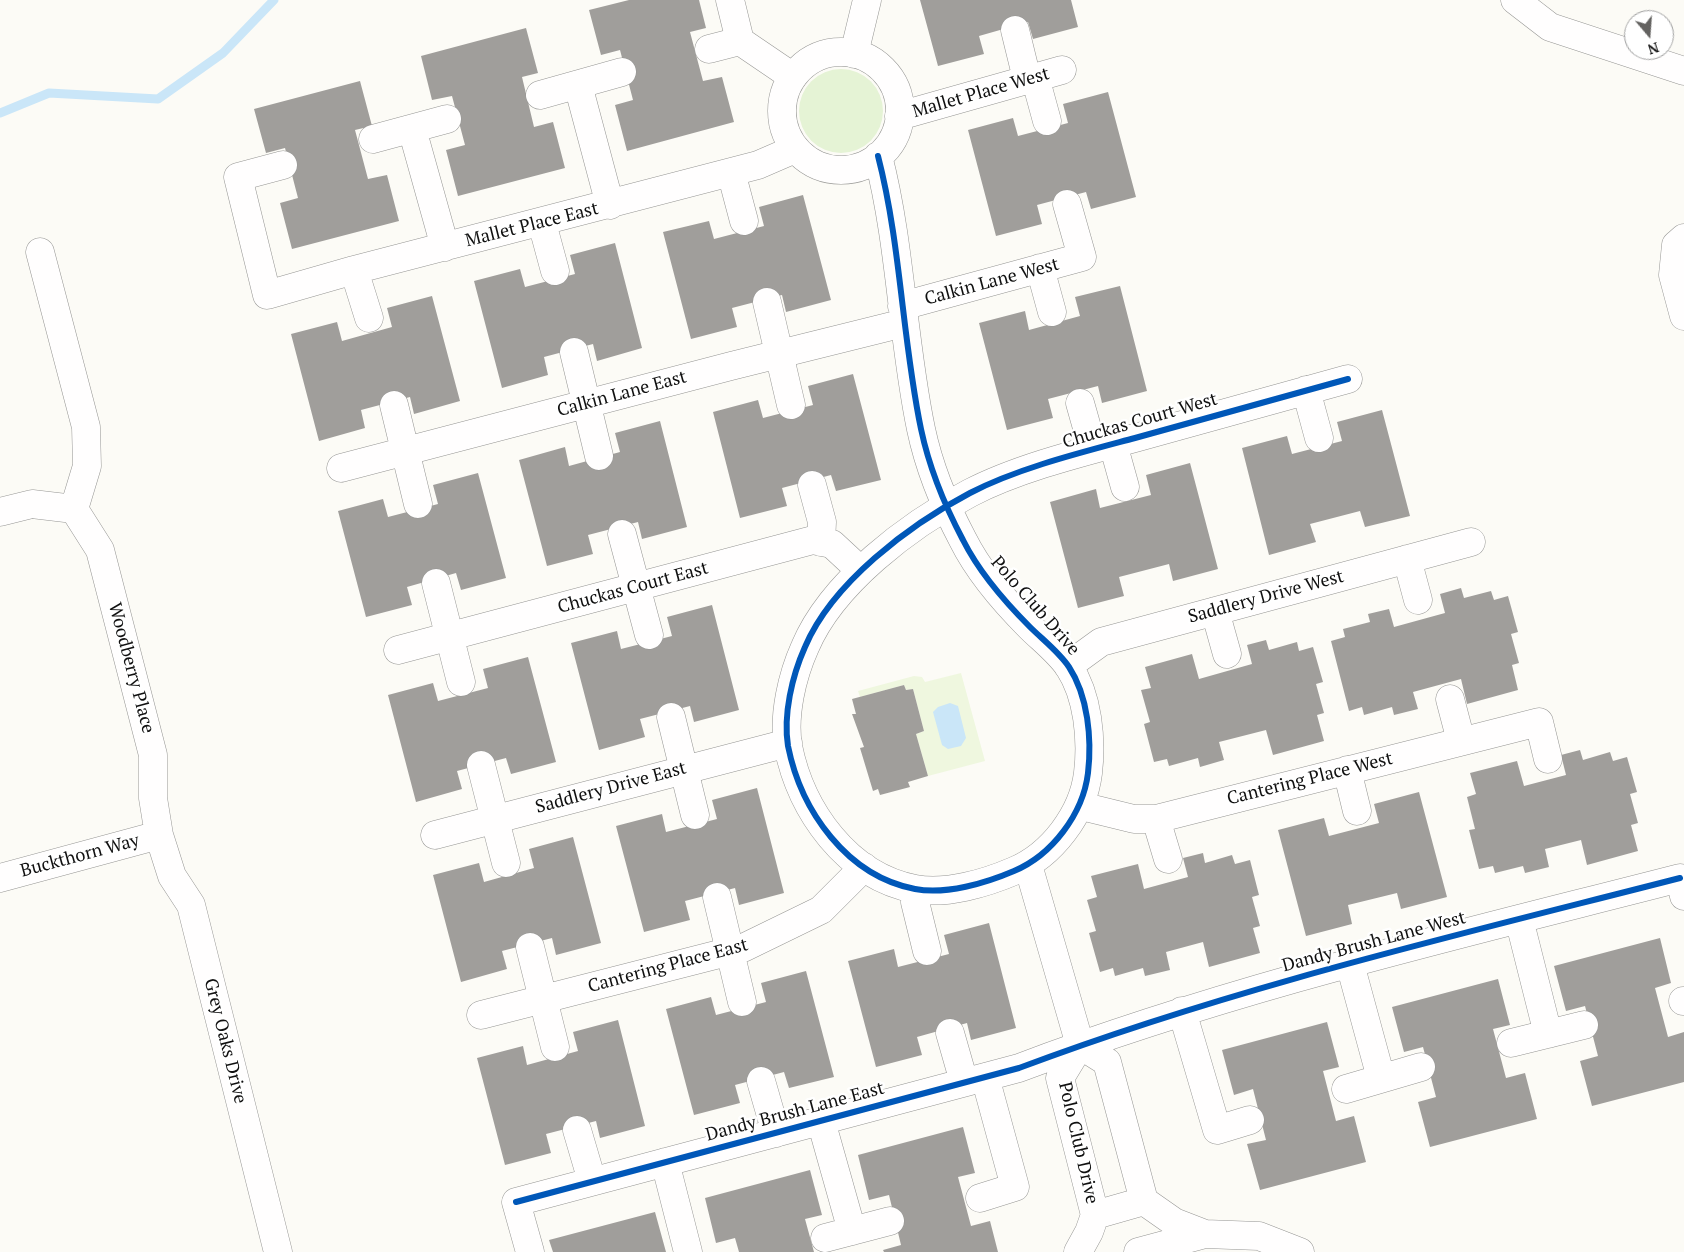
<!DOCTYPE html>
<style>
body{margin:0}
#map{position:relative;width:1684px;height:1252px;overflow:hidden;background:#fcfbf6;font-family:"PT Serif",serif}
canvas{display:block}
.north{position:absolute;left:1624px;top:10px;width:50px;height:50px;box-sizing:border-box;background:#fff;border:1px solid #9f9f9f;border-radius:50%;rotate:162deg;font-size:14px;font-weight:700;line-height:20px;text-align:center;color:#101010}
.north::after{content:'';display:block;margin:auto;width:18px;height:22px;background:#636260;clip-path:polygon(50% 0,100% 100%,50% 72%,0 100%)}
</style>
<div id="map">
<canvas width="1684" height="1252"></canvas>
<div class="north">N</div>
</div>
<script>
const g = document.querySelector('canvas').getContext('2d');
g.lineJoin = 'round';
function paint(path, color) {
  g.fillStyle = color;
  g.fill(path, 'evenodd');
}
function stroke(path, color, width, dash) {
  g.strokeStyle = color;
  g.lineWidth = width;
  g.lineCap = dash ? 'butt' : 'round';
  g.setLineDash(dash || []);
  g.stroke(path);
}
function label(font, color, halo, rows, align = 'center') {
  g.font = font + ' "PT Serif",serif';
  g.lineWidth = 5;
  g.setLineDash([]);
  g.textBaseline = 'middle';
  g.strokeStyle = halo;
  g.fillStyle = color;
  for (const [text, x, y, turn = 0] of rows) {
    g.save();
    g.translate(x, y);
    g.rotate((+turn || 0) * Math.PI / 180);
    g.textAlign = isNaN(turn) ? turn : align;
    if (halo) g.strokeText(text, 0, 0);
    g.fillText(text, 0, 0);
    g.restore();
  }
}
paint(new Path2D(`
 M799 111a42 42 0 1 1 84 0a42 42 0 1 1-84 0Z`), '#e5f3d5');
paint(new Path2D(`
 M961,673l24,88 -57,15 -12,-42 8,-3 -11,-42 -7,1 -2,-5 -44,12 -2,-6 56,-15 8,1 3,5z`), '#eff7df');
paint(new Path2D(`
 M950,703l8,3 8,32 -5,8 -13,3 -6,-4 -9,-33 5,-5z`), '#cae6f8');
stroke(new Path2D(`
 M0,113l49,-20 109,6 65,-46 51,-53`), '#cae6f8', 9);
paint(new Path2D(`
 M629,0h70l7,28 -16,4 13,49 19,-4 12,45 -107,29 -12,-46 18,-5 -13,-50 -19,5 -12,-45z
 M920,0h151l7,27 -45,12 -5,-17 -49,14 5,18 -46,12z
 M526,28l12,45 -16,4 12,50 19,-5 12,46 -107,28 -12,-46 19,-5 -13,-49 -20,4 -11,-44z
 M360,81l12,45 -17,4 13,49 19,-4 12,46 -107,28 -12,-46 18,-5 -13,-50 -19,5 -12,-44z
 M1108,92l28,105 -45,12 -5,-17 -49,13 5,19 -46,12 -28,-106 45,-12 5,18 50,-13 -5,-19z
 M803,195l28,105 -45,12 -4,-17 -50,13 5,19 -46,12 -28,-107 46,-11 5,18 50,-13 -5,-19z
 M615,243l27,105 -45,13 -4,-17 -49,13 4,18 -46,13 -28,-107 46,-12 5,18 50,-13 -5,-19z
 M1120,286l27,105 -45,12 -4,-17 -50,13 5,19 -46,12 -28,-107 46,-12 4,19 51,-14 -5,-19z
 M432,296l28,105 -46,13 -4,-17 -49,13 4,18 -46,13 -28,-107 46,-12 5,19 50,-14 -5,-19z
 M853,374l28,106 -45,11 -5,-16 -49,13 5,18 -47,12 -27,-106 45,-12 5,18 50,-13 -5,-19z
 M1382,410l28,106 -45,11 -5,-16 -50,13 6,18 -47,13 -27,-107 45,-12 5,18 50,-13 -5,-19z
 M660,421l27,106 -45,12 -4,-17 -50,13 5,19 -46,12 -28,-106 46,-13 4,19 51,-14 -5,-19z
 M1190,463l28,106 -45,12 -4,-17 -50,13 5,19 -46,12 -28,-106 46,-13 4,19 51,-13 -5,-20z
 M478,473l28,105 -45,12 -5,-17 -49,14 5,18 -46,12 -28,-106 45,-12 5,18 50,-13 -5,-19z
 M1461,588l3,10 27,-7 3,9 14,-4 10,36 -7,2 8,29 -7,2 6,25 -51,14 -6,-25 -48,13 5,17 -24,6 -2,-8 -28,8 -2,-8 -13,4 -18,-70 14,-4 -2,-8 27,-7 -2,-8 21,-5 5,18 51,-14 -5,-19z
 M712,605l27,105 -45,12 -4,-16 -50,13 5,18 -46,13 -28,-107 46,-12 4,18 51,-13 -5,-19z
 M1266,640l3,10 28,-8 2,9 14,-4 10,35 -7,2 8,29 -7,2 7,26 -51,14 -7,-25 -47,12 5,18 -24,7 -2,-9 -29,8 -2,-7 -13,3 -10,-38 6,-2 -9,-32 10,-2 -6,-21 47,-13 7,25 53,-15 -5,-19z
 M528,657l28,105 -45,12 -5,-16 -49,13 5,18 -46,13 -28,-107 45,-12 5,18 50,-13 -5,-19z
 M904,685l2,5 7,-1 11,42 -8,3 12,42 -20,6 2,5 -30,8 -2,-6 -5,2 -13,-43 4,-1 -12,-33h4l-4,-15z
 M1580,750l3,10 27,-8 3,9 14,-4 10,35 -7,2 8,29 -7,2 7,26 -51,14 -6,-25 -36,9 4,18 -24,6 -2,-7 -28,7 -2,-7 -14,3 -10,-39 6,-1 -8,-32 9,-3 -6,-21 47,-12 7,25 42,-11 -5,-20z
 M757,788l27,105 -45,12 -4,-17 -50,13 5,19 -46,12 -28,-106 46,-12 4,18 51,-13 -5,-19z
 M1419,792l28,105 -46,12 -4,-16 -49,12 4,19 -46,12 -28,-106 46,-12 5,18 50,-13 -5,-19z
 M573,837l28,106 -45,12 -4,-17 -50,13 5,18 -46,13 -28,-107 46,-12 5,19 50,-14 -5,-19z
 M1203,853l2,10 27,-8 3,9 15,-4 9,35 -7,2 8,29 -7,2 7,25 -51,14 -6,-25 -37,10 4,18 -25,6 -2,-8 -28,8 -2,-8 -13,4 -11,-39 7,-2 -9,-31 10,-3 -6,-21 47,-12 6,25 44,-12 -5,-19z
 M989,923l27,105 -45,12 -4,-17 -50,14 5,18 -46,12 -28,-106 46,-12 4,18 51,-13 -5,-19z
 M1660,938l11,45 -16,5 13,49 16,-5v50l-92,24 -12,-45 18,-5 -13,-50 -19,5 -12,-45z
 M806,971l28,106 -45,11 -5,-16 -49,13 5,18 -46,12 -28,-106 45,-12 5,18 50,-13 -5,-19z
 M1498,979l12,46 -17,4 13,49 19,-5 12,46 -107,28 -12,-45 18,-5 -13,-50 -19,5 -12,-45z
 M618,1020l27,106 -45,12 -4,-17 -50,13 5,19 -46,12 -28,-107 46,-12 4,19 51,-14 -5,-19z
 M1327,1022l12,45 -16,4 13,50 18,-5 12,46 -106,28 -13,-46 19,-4 -13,-51 -19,6 -12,-45z
 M963,1127l12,46 -17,4 13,49 19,-5 8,31h-114l-1,-2 18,-5 -12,-50 -20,5 -11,-45z
 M810,1170l12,45 -17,4 9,33h-75l-4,-14 -19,5 -11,-45z
 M655,1212l11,40h-113l-4,-12z`), '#a09e9b');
const minor = new Path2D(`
 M730,0l10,41
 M1515,0l35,27 134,44
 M1015,30l12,49
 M709,49l31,-8 53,36
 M782 111a59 59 0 1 1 118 0a59 59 0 1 1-118 0Z
 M854,54l13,-54
 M1035,77l12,44
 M578,85l32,120
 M540,95l82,-23
 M899,116l163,-46
 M412,129l33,118
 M373,139l74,-20
 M878,156c23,89 24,182 43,273 8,38 24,77 42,111 16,32 42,62 67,87 12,12 29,25 39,40 19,29 23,72 19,106 -5,41 -36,82 -74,98 -28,12 -68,24 -99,18 -68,-13 -114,-78 -127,-143 -5,-31 4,-70 17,-99 27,-64 104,-122 165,-154 48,-25 113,-41 165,-55 71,-20 142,-40 213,-59
 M283,165l-45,12 29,118 87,-25 404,-105 37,-16
 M731,172l13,49
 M542,223l13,48
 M1684,238l-8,7 -3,30 11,41
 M40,252l46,175 1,39 -13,43
 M1040,268l12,44
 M354,270l15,48
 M767,302l24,103
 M902,306l180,-49 -15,-53
 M574,352l25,104
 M1306,390l13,48
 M1080,403l13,46
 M394,405l24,99
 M1113,444l12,43
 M341,468l390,-102 173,-43
 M812,485l10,37 -1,20
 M74,509l26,41 53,205v43l6,37 13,41 19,29 87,347
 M0,512l32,-8 42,5
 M622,534l27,101
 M1407,559l11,41
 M436,583l25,99
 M1215,611l12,43
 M398,650l415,-110 19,4 28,26
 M1068,666l33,-24 370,-100
 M1450,699l11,42
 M671,717l24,98
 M481,765l25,98
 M1347,770l10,41
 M1081,806l53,13h22l383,-97 9,37
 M1156,819l12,40
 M435,835l353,-92
 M1028,865l52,180 27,17 37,139 30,21 31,12 54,2 41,16
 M0,878l159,-43
 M917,890l-2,12 12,49
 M717,897l25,105
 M1519,919l29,115
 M530,947l25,100
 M1350,964l31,114
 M1683,1001h1
 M1182,1011l35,119 33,-10
 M481,1015l262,-67 78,-38 43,-43
 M950,1033l14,49
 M1511,1043l73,-18
 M761,1081l15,52
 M1346,1089l75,-22
 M821,1121l31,110
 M577,1130l15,51
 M665,1162l23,90
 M980,1198l35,-11 -30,-110
 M1095,1215l49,-14
 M825,1238l65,-17
 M530,1252l-14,-50 503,-134c215,-81 439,-133 661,-190l4,18
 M1078,1252l11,-20 6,-17 -35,-137 20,-33
 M1138,1252l67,-18`);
stroke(minor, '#969694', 29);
stroke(minor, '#fffefe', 28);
stroke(new Path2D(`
 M878,156c23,89 24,182 43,273 8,38 24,77 42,111 16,32 42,62 67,87 12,12 29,25 39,40 19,29 23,72 19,106 -5,41 -36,82 -74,98 -28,12 -68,24 -99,18 -68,-13 -114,-78 -127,-143 -5,-31 4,-70 17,-99 27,-64 104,-122 165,-154 48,-25 113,-41 165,-55 71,-20 142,-40 213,-59
 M516,1202l503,-134c215,-81 439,-133 661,-190`), '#0057b8', 6);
label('18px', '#101010', '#fff', [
 ["Mallet Place West",981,93,-16],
 ["Mallet Place East",532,225,-14],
 ["Calkin Lane West",992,282,-15],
 ["Calkin Lane East",622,394,-15],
 ["Chuckas Court West",1140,421,-16],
 ["Chuckas Court East",633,588,-15],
 ["Saddlery Drive West",1266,597,-15],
 ["Polo Club Drive",1035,606,49],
 ["Woodberry Place",131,668,75],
 ["Cantering Place West",1310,779,-14],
 ["Saddlery Drive East",611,788,-15],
 ["Buckthorn Way",80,856,-15],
 ["Dandy Brush Lane West",1374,942,-15],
 ["Cantering Place East",668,966,-15],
 ["Grey Oaks Drive",225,1041,76],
 ["Dandy Brush Lane East",795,1112,-15],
 ["Polo Club Drive",1078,1143,77]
]);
</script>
